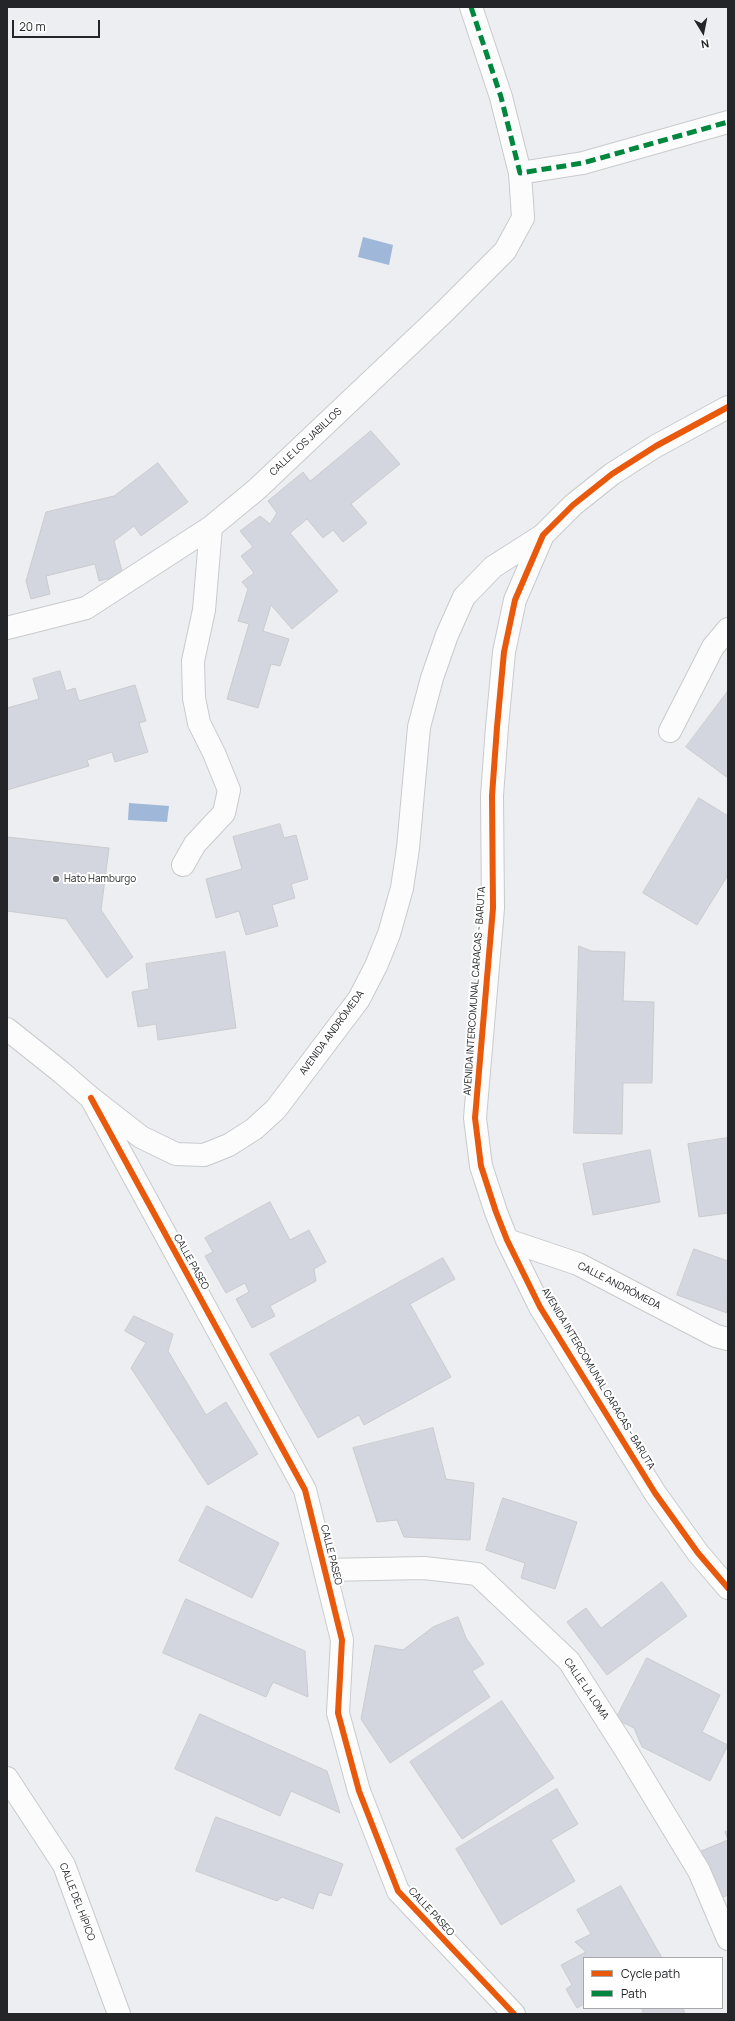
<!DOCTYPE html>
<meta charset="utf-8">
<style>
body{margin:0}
#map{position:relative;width:735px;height:2021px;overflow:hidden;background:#edeef2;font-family:Manrope,sans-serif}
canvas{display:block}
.frame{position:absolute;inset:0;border:8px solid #242528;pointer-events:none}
.legend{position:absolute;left:583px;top:1957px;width:140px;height:52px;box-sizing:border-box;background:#fff;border:1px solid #a7a8a9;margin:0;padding:5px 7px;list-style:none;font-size:12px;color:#242528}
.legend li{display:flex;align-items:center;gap:8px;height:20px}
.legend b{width:20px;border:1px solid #a7a8a9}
.north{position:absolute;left:683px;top:12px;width:40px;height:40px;-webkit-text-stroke:3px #fff;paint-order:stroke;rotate:170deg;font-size:11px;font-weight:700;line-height:16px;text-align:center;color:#242528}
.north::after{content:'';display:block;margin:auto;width:14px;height:18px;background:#242528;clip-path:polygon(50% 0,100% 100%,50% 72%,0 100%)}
.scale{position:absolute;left:12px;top:20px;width:88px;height:18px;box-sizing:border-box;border:2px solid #242528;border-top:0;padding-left:5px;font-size:12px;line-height:14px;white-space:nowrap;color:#242528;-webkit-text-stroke:3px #fff;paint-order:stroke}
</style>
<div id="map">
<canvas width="735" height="2021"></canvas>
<div class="frame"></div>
<ul class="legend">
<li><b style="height:5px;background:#e8590c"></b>Cycle path</li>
<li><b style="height:5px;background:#00873e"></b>Path</li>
</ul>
<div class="north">N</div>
<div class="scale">20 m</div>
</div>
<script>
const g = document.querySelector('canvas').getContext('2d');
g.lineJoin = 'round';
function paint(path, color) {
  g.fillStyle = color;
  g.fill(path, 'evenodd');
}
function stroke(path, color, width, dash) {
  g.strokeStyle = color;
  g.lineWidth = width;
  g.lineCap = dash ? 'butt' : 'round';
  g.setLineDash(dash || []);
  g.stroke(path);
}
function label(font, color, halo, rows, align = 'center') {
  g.font = font + ' Manrope,sans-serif';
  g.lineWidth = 4;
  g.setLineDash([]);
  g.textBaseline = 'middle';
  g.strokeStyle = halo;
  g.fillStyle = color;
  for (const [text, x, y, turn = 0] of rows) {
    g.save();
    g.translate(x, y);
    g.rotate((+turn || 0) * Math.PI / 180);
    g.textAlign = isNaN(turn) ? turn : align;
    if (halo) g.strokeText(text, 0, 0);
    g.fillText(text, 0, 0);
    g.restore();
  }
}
paint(new Path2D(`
 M363,237l30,8 -4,20 -31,-8z
 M129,803l40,3 -2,16 -39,-2z`), '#9fb7d8');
const building = new Path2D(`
 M371,431l29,33 -49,40 16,19 -24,19 -10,-12 -10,8 -16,-19 -17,14 48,58 -46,38 -21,-24 -8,26 26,8 -9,27 -9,-2 -13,44 -31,-9 22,-75 -11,-3 10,-32 -6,-7 12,-9 -13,-17 12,-9 -13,-16 20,-15 10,8 7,-11 -9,-12 35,-29 7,9z
 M158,463l30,39 -47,34 -7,-10 -20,15 9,34 -24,6 -4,-17 -49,12 4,18 -19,5 -5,-18 20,-69 68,-16z
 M60,671l6,20 9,-3 4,13 56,-16 11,36 -7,2 9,29 -33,10 -3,-10 -25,8 2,6 -82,24v-82l32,-9 -6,-20z
 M728,691v87l-42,-31z
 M699,798l29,18v59l-31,50 -54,-32z
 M280,824l4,14 12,-3 12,44 -17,5 4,14 -23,7 6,21 -32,9 -7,-24 -23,7 -10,-39 36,-10 -9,-32z
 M7,837l102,11 -8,62 32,47 -26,21 -41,-59 -59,-8z
 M579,946l12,5 34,1 -2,49 31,1 -2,81h-29l-1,51 -48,-1z
 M225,952l11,76 -78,12 -2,-16 -18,3 -6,-35 17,-3 -3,-25z
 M728,1138v75l-29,4 -11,-73z
 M650,1150l10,52 -67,13 -10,-51z
 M270,1202l20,38 19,-10 17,32 -12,7 2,12 -46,25 5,10 -23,12 -16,-29 13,-7 -4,-9 -19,10 -21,-37 8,-4 -8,-14z
 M694,1249l34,12 -1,52 -50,-18z
 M443,1258l12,21 -45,25 41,73 -87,48 -5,-10 -41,23 -48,-84z
 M134,1316l39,18 -5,17 38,64 20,-13 32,52 -50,31 -77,-117 15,-25 -21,-12z
 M433,1428l13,51 28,4 -4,57 -66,-3 -7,-17 -20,2 -24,-74z
 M503,1498l74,24 -22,67 -34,-11 4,-15 -39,-13z
 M207,1506l72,37 -27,55 -73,-37z
 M662,1582l25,34 -80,59 -40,-53 19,-14 15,20z
 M186,1599l119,52 3,46 -35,-15 -7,15 -103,-44z
 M458,1617l8,21 18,26 -12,7 18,26 -100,66 -29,-44 14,-74 28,5 30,-23z
 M647,1658l73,37 -18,37 26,13 -18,36 -68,-34 -8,-19 -18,-9z
 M502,1701l52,77 -92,61 -52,-77z
 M200,1714l127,57 13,42 -49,-22 -11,25 -105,-47z
 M557,1789l21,35 -27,16 24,41 -74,44 -45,-76z
 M216,1817l127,47 -12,32 -12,-4 -6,17 -31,-12 -5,4 -81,-30z
 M728,1831v64l-7,3 -20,-47 27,-11 -3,-8z
 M621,1886l41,72h-78v46l-7,4 -11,-19 6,-4 -11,-20 25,-13 -11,-10 16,-8 -14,-24z
 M642,2008h41l2,6h-51l9,-1z`);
paint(building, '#d3d5df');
stroke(building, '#cacbce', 1);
const minor = new Path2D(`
 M520,173l63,-10 145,-41
 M728,407l-72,39 -44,28 -39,31 -30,30 -28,65 -11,52 -7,75 -5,69 1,112 -18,210 6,48 15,46 11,28 33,67 115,186 43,60 30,35
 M7,628l79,-20 125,-81 46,-38 186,-176 62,-62 18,-33 -3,-45 -19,-76 -30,-90
 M670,731l43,-84 15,-18
 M183,865l12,-21 29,-31 5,-23 -15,-37 -15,-30 -5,-25 -1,-37 11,-51 7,-83
 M7,1029l54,43 30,26 50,39 35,17 28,1 25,-10 25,-16 22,-20 83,-110 17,-33 13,-32 13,-46 6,-40 11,-121 13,-49 15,-43 17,-38 29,-30 50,-32
 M91,1098l214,392 37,150 -4,73 21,78 39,100 116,123
 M507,1240l71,24 138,72 12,3
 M325,1570l99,-2 53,6 92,87 58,91 72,119 29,68
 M7,1778l57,87 55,149`);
stroke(minor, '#c8cacc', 24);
stroke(minor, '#fcfcfd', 22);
stroke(new Path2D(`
 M471,7l30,90 19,76 63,-10 145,-41`), '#00873e', 5, [10, 5]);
stroke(new Path2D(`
 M728,407l-72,39 -44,28 -39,31 -30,30 -28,65 -11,52 -7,75 -5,69 1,112 -18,210 6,48 15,46 11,28 33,67 115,186 43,60 30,35
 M91,1098l214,392 37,150 -4,73 21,78 39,100 116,123`), '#e8590c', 6);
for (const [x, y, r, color] of [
 [56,879,4,"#6a6b6f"]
]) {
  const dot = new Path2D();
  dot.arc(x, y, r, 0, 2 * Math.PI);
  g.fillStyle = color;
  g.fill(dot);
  stroke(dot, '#fff', 1.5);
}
label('10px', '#242528', '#fff', [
 ["CALLE LOS JABILLOS",306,442,-43],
 ["AVENIDA INTERCOMUNAL CARACAS - BARUTA",475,991,-86],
 ["AVENIDA ANDRÓMEDA",332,1033,-54],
 ["CALLE PASEO",191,1262,61],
 ["CALLE ANDRÓMEDA",619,1286,27],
 ["AVENIDA INTERCOMUNAL CARACAS - BARUTA",598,1379,59],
 ["CALLE PASEO",331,1555,76],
 ["CALLE LA LOMA",586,1689,56],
 ["CALLE DEL HÍPICO",77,1902,69],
 ["CALLE PASEO",431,1912,47]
]);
label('10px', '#242528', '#fff', [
 ["Hato Hamburgo",64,879]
], 'left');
</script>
